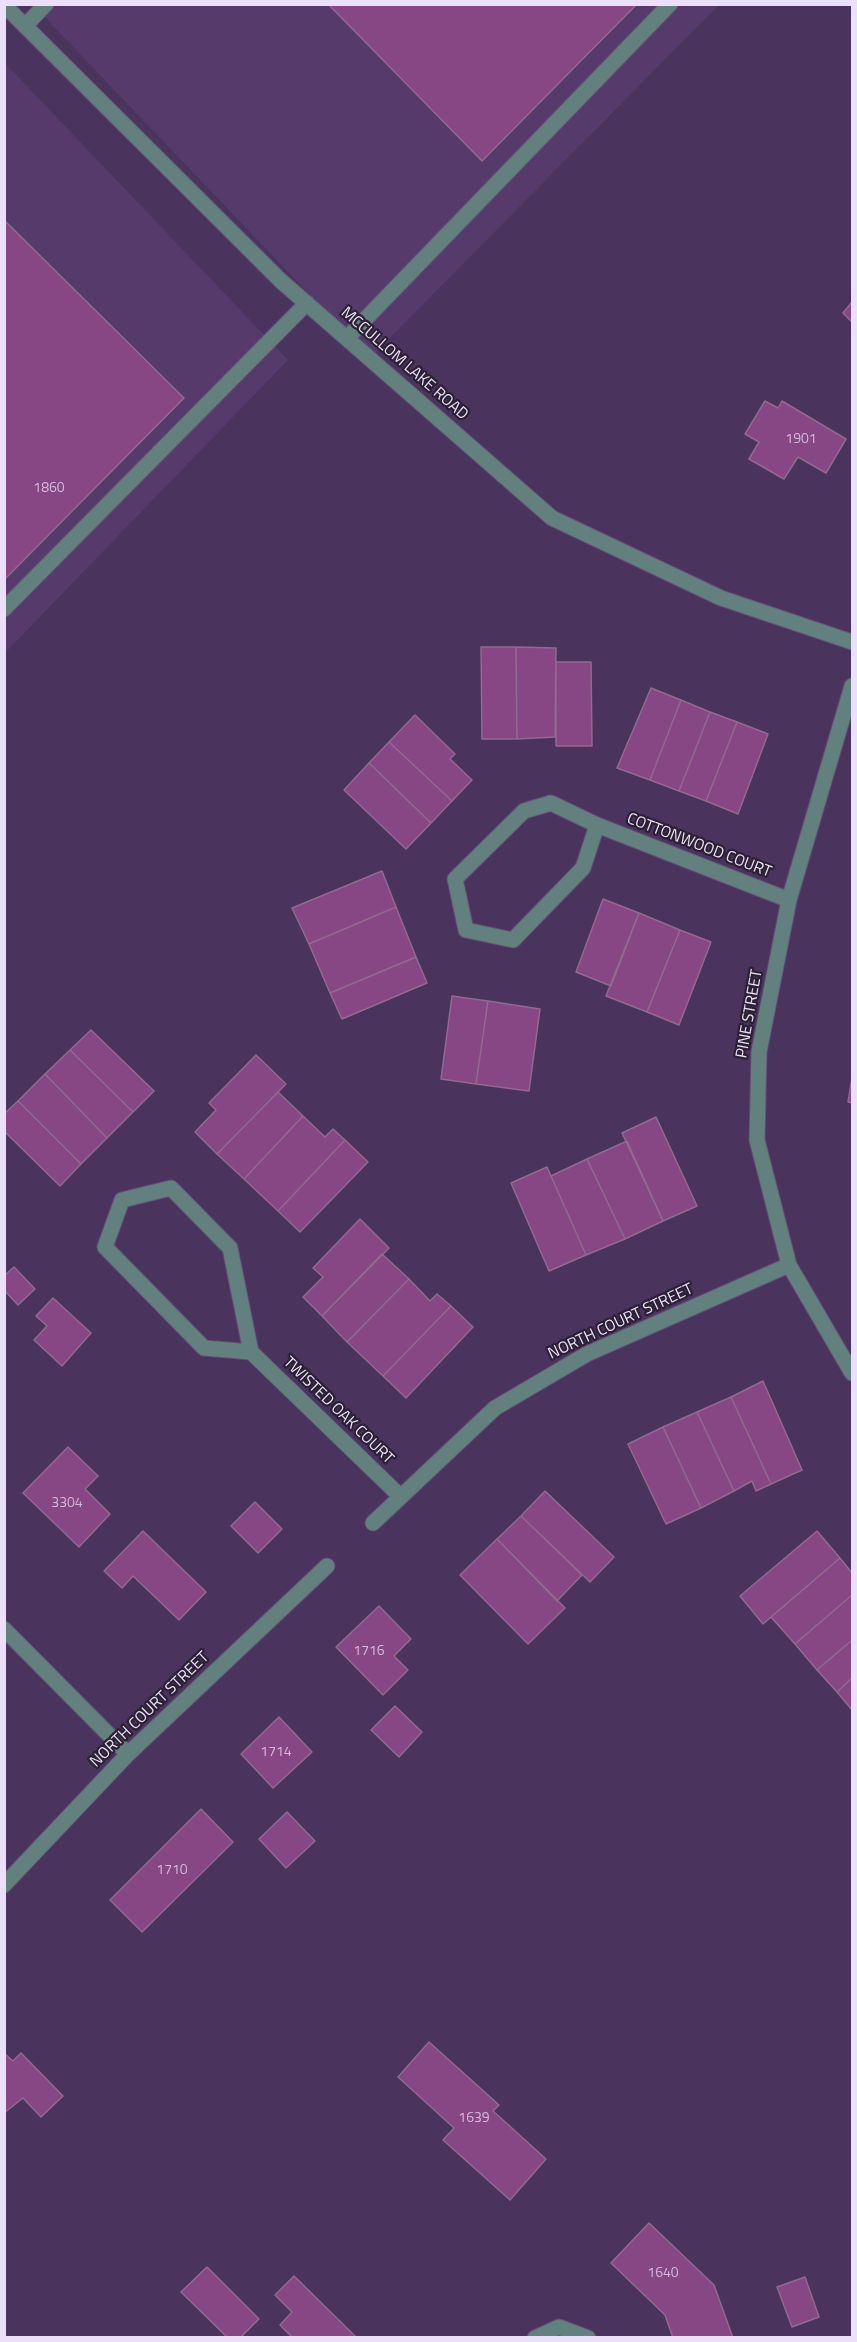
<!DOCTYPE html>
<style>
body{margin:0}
#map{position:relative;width:857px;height:2342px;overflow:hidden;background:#4a335d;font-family:"Titillium Web",sans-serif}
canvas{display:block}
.frame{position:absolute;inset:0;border:6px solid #ecdff9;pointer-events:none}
</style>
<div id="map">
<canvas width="857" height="2342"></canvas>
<div class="frame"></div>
</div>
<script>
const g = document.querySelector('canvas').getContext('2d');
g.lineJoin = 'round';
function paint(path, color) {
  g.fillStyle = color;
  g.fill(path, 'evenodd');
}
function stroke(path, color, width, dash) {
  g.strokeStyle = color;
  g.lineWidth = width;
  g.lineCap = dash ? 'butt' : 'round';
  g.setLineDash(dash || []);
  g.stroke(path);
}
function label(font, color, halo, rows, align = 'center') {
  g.font = font + ' "Titillium Web",sans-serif';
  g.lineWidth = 4.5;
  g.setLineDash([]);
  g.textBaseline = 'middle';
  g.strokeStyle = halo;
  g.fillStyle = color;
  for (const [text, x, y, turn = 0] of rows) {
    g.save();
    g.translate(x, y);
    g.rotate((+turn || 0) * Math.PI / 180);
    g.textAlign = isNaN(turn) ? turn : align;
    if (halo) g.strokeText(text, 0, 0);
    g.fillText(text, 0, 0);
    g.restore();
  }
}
paint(new Path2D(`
 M33,5h686l-349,353z
 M5,63l283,297 -283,293z`), '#553a6b');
const building = new Path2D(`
 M328,4h309l-155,157z
 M4,220l180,178 -180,182z
 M852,302v20l-9,-9z
 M765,401l13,7 4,-7 64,38 -20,34 -28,-16 -14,22 -35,-20 10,-17 -14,-8z
 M481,647h35l1,92h-35z
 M516,647l40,1 -1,89 -38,2z
 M556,662h35l1,84h-36z
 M651,688l30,12 -31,80 -33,-12z
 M681,700l29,12 -31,79 -29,-11z
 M710,712l27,10 -31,79 -27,-10z
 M415,715l40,39 -5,5 22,21 -20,21 -63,-59z
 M737,722l31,12 -30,80 -32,-13z
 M389,742l63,59 -21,22 -62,-60z
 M369,763l62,60 -25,26 -62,-59z
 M382,871l14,36 -87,37 -17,-36z
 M603,899l36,14 -28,73 -35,-14z
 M396,907l20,50 -86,36 -21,-49z
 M639,913l41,17 -33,82 -41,-16z
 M680,930l31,12 -32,83 -32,-13z
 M416,957l11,26 -85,36 -12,-26z
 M452,996l36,5 -12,83 -35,-5z
 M488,1001l52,8 -11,82 -53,-7z
 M91,1030l63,61 -21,21 -63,-62z
 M70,1050l63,62 -26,26 -62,-64z
 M256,1055l30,29 -69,70 -22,-22 21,-22 -7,-7z
 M45,1074l62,64 -26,26 -63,-63z
 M852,1077v26l-4,-1z
 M278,1092l25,24 -59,63 -27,-25z
 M18,1101l63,63 -21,22 -56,-55v-17z
 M303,1116l22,21 8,-8 12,11 -67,71 -34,-32z
 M656,1117l41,89 -34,15 -41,-88z
 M345,1140l23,22 -68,70 -22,-21z
 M627,1141l36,80 -38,18 -38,-80z
 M587,1159l38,80 -39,16 -35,-79z
 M547,1167l39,88 -37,16 -38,-88z
 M360,1219l29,29 -67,68 -19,-19 20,-20 -10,-9z
 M382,1254l27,25 -62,63 -25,-26z
 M14,1267l21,22 -17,16 -14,-15v-14z
 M409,1279l21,22 7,-7 14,12 -68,70 -36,-34z
 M53,1298l38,35 -29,33 -28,-26 13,-14 -11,-10z
 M451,1306l22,21 -67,71 -23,-22z
 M763,1381l39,89 -31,14 -40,-87z
 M731,1397l40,87 -15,7 -4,-10 -18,10 -37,-79z
 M697,1412l37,79 -33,17 -38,-81z
 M663,1427l38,81 -35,16 -38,-80z
 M68,1447l30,29 -13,13 25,25 -31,33 -56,-54z
 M545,1491l69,66 -24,25 -69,-66z
 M255,1502l27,27 -24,24 -27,-27z
 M521,1516l61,59 -25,26 -60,-62z
 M143,1531l63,61 -27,28 -46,-44 -11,12 -18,-17z
 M817,1531l23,27 -77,66 -23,-28z
 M497,1539l68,69 -37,36 -68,-69z
 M840,1558l12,15v22l-57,49 -24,-27z
 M852,1595v45l-35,30 -22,-26z
 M379,1606l32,33 -17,17 14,14 -25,25 -47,-48z
 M852,1640v38l-15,14 -20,-22z
 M852,1678v32l-15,-18z
 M395,1706l27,26 -23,25 -28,-27z
 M279,1717l33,35 -39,36 -32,-34z
 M201,1809l32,33 -91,90 -32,-32z
 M287,1812l28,29 -29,27 -27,-29z
 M429,2042l70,63 -6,6 53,48 -36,41 -67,-60 11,-12 -56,-51z
 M4,2053l9,8 8,-8 42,43 -22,21 -18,-19 -19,15z
 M649,2223l65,62 19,53h-60l-8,-23 -54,-52z
 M207,2267l52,52 -19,19h-12l-47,-46z
 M294,2276l63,62h-64l-13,-13 12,-13 -17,-17z
 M805,2277l14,40 -27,10 -15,-40z`);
paint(building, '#874785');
stroke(building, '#92698f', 1.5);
const minor = new Path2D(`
 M4,5l277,276 271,237 169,80 131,44
 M25,26l21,-22
 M347,338l323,-334
 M4,609l303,-306
 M852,686l-63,214 -30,152 -2,88 32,125 63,108
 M597,825l-14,43 -70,72 -47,-10 -11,-51 69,-68 27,-8 46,22 192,75
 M251,1352l-47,-4 -99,-101 17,-47 49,-12 59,60 21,104 149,144
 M373,1523l122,-115 92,-54 202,-89
 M4,1629l124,125
 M4,1885l124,-131 199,-188
 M535,2338l24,-11 29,11`);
stroke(minor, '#644f76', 17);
stroke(minor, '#62807d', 15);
label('14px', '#d3b9dc', null, [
 ["1901",801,440],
 ["1860",49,489],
 ["3304",67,1504],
 ["1716",369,1652],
 ["1714",276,1753],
 ["1710",172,1871],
 ["1639",474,2119],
 ["1640",663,2274]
]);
label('16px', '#ecdff9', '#2b2034', [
 ["MCCULLOM LAKE ROAD",404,364,41],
 ["COTTONWOOD COURT",699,846,21],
 ["PINE STREET",750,1014,-80],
 ["NORTH COURT STREET",621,1322,-25],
 ["TWISTED OAK COURT",338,1411,44],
 ["NORTH COURT STREET",150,1710,-44]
]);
</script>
